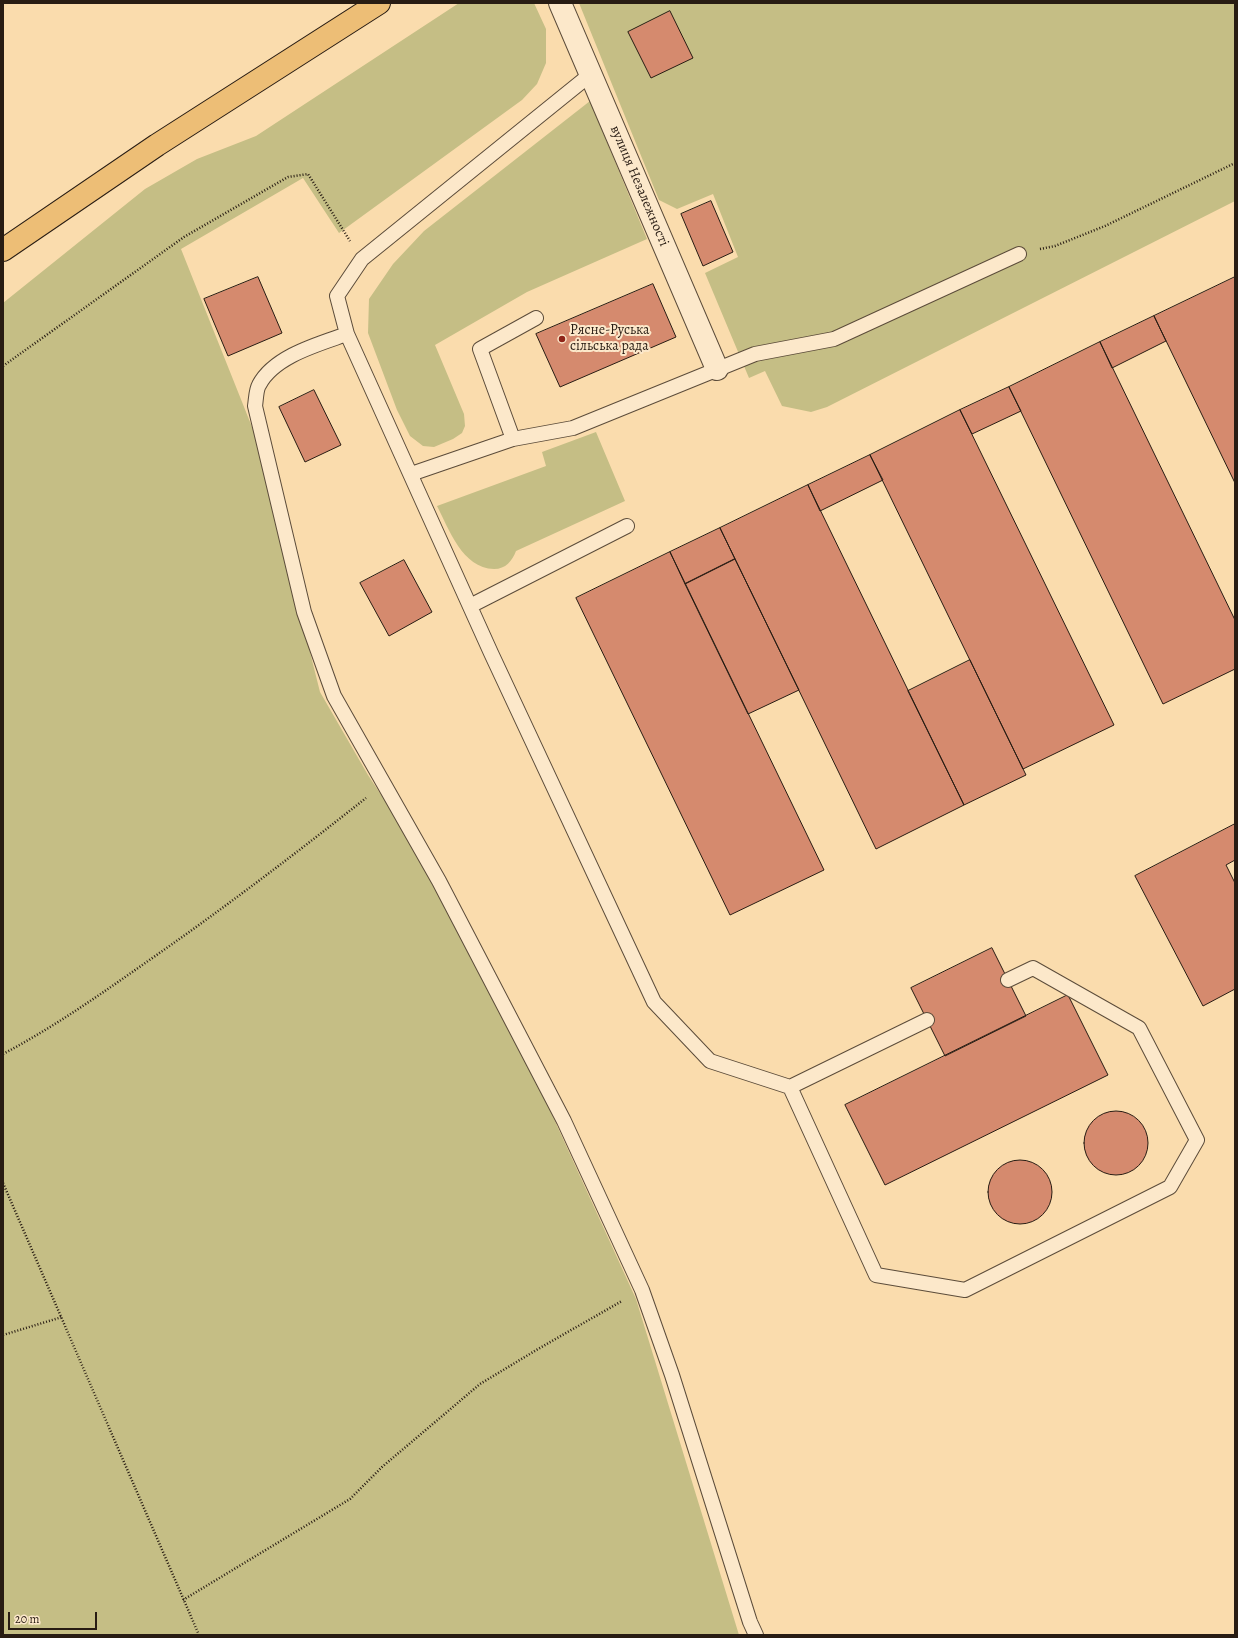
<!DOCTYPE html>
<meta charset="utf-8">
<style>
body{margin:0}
#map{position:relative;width:1238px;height:1638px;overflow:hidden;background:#fadcad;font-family:Alegreya,serif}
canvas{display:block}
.frame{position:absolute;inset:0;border:4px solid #281c13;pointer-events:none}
.scale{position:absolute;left:8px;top:1612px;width:89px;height:18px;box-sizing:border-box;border:2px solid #281c13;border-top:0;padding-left:5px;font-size:12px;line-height:14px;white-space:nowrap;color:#281c13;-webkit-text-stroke:3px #fce8ca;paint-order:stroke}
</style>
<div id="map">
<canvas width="1238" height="1638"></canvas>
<div class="frame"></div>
<div class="scale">20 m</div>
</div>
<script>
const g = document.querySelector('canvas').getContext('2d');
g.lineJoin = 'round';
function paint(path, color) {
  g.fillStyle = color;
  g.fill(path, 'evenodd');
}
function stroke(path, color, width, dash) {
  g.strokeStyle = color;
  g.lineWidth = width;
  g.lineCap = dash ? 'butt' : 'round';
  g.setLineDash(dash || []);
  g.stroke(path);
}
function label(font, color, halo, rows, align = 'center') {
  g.font = font + ' Alegreya,serif';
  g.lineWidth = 4;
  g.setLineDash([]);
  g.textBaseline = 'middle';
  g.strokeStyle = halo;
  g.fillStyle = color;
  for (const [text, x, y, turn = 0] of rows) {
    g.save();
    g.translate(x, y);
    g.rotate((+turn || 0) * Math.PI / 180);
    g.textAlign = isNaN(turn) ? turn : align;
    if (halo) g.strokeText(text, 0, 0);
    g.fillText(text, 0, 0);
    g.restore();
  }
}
paint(new Path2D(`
 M459,3h75l12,26v34l-9,21 -15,16 -183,133 -36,-55 -122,71 75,188 64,255 48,83 44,67 126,242 98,215 103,336h-736v-1332l142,-114 52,-30 59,-23z
 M579,3h656v198l-408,206 -16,5 -29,-6 -17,-35 -16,7 -44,-105 33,-16 -25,-63 -36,15 -18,-9z
 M590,101l57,138 -120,53 -92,53 29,69 1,12 -3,7 -9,6 -19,8 -11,-1 -13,-10 -13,-26 -29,-77 1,-34 24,-35 31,-33z
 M596,432l29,69 -109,50c-4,10 -10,18 -22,18 -32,-1 -45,-40 -57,-63l109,-40 -4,-14z`), '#c5be85');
const building = new Path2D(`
 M670,11l23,47 -42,20 -23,-46z
 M711,201l22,51 -30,14 -22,-52z
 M258,277l24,56 -54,23 -24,-57z
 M1235,277v206l-81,-167z
 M653,284l23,53 -116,50 -24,-53z
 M1154,316l12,25 -54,27 -12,-26z
 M1100,342l135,278v49l-72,35 -154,-317z
 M1009,387l12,24 -49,23 -12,-24z
 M314,390l27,55 -36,17 -26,-55z
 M960,410l154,315 -91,44 -153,-314z
 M870,455l13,25 -63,31 -12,-26z
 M808,485l156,320 -88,44 -156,-321z
 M720,528l15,31 -50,25 -15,-32z
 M670,552l154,318 -94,45 -154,-317z
 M735,559l64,131 -51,24 -63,-130z
 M404,560l28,52 -43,24 -29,-53z
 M970,660l56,115 -62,30 -56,-114z
 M1235,824v36l-9,5 9,18v106l-32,17 -68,-130z
 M992,948l34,68 -81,40 -34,-68z
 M1068,995l40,80 -223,110 -40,-80z
 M1084 1143a32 32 0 1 1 64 0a32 32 0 1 1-64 0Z
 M988 1192a32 32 0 1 1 64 0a32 32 0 1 1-64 0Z`);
paint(building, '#d58a6e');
stroke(building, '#281c13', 1);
const service = new Path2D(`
 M591,74l-229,185 -25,37 10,38 144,319 163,349 56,59 80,26 137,-67
 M347,334c-28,10 -73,22 -88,51 -3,5 -3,15 -4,21l49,206 30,84 105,185 125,240 78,169 30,85 78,247 6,13
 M513,439l-33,-90 56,-31
 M411,474l102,-35 60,-11 182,-74 79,-15 185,-85
 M470,606l157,-80
 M790,1087l86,188 89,15 205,-103 27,-47 -58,-112 -106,-60 -25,12`);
const minor = new Path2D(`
 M560,3l157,366`);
const primary = new Path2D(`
 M3,250l154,-105 222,-142`);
stroke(service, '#5c4c3a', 16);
stroke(minor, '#5c4c3a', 24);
stroke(primary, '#281c13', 24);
stroke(new Path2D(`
 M1040,249l15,-3 50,-20 130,-63
 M3,366l181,-129 104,-60 20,-3 42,67
 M3,1054c51,-27 98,-60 145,-93 75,-52 147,-107 218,-163
 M3,1183l196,452
 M3,1335l59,-18
 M183,1600l167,-101 32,-32 98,-83 58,-35 84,-48`), '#281c13', 2.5, [1, 2]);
stroke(service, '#fce8ca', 14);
stroke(minor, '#fce8ca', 22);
stroke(primary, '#edbe76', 22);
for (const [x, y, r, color] of [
 [562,339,4,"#8f2418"]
]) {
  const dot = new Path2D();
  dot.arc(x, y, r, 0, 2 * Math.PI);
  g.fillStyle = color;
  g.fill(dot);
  stroke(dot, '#fce8ca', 1.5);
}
label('14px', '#281c13', '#fce8ca', [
 ["вулиця Незалежності",639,186,67]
]);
label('14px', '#281c13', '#fce8ca', [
 ["Рясне-Руська",570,331],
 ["сільська рада",570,347]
], 'left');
</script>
